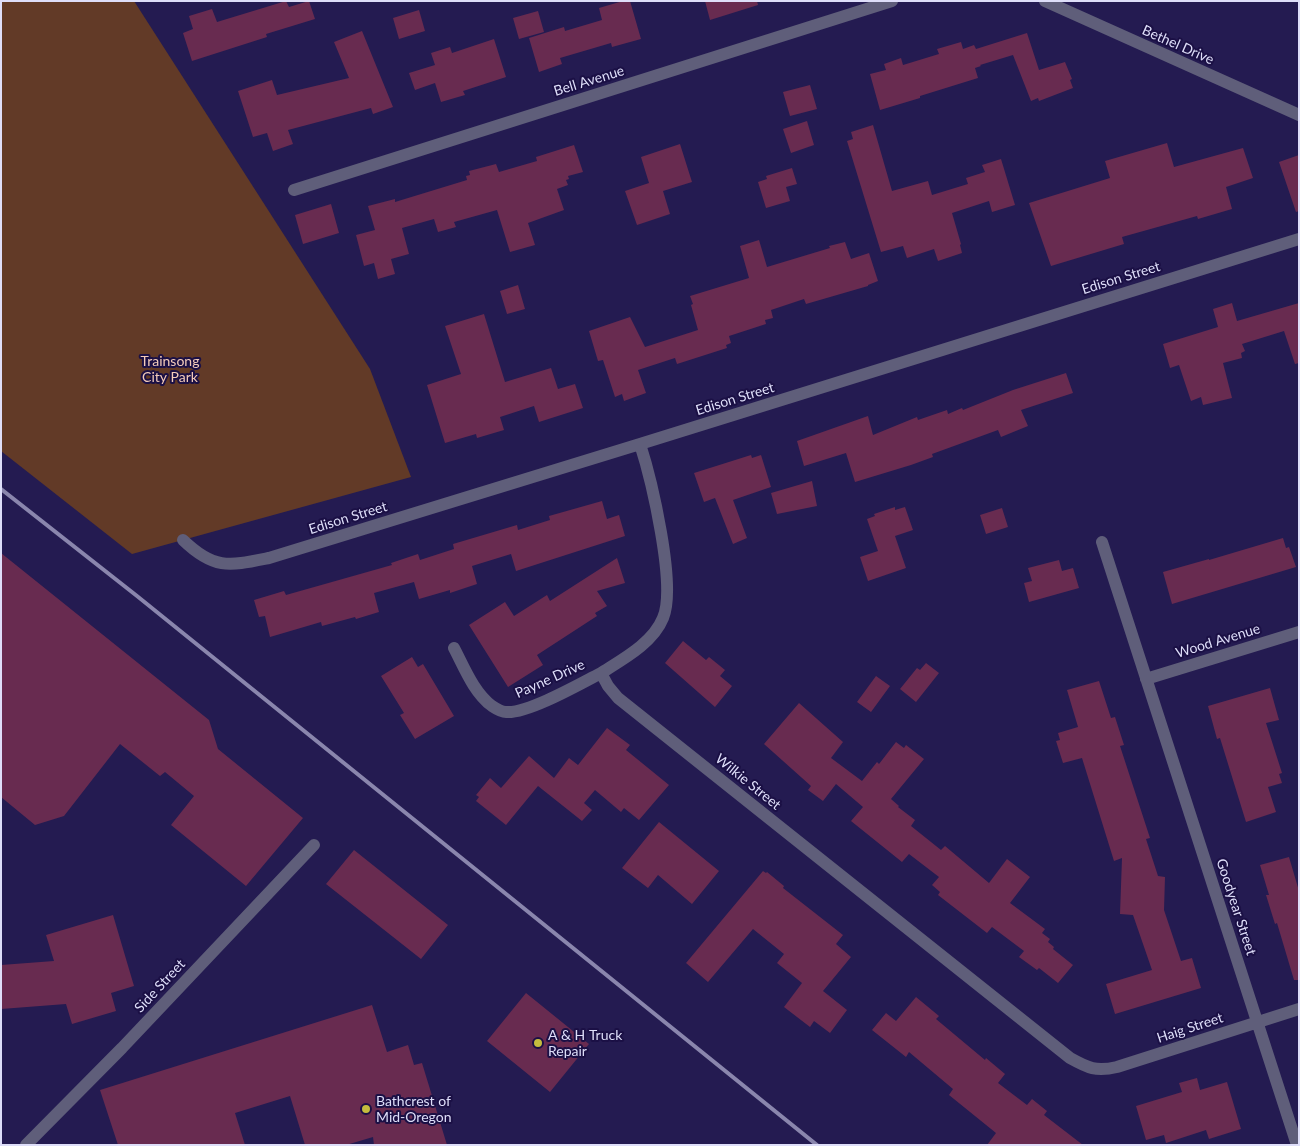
<!DOCTYPE html>
<style>
body{margin:0}
#map{position:relative;width:1300px;height:1146px;overflow:hidden;background:#241b51;font-family:Lato,sans-serif}
canvas{display:block}
.frame{position:absolute;inset:0;border:2px solid #dedef9;pointer-events:none}
</style>
<div id="map">
<canvas width="1300" height="1146"></canvas>
<div class="frame"></div>
</div>
<script>
const g = document.querySelector('canvas').getContext('2d');
g.lineJoin = 'round';
function paint(path, color) {
  g.fillStyle = color;
  g.fill(path, 'evenodd');
}
function stroke(path, color, width, dash) {
  g.strokeStyle = color;
  g.lineWidth = width;
  g.lineCap = dash ? 'butt' : 'round';
  g.setLineDash(dash || []);
  g.stroke(path);
}
function label(font, color, halo, rows, align = 'center') {
  g.font = font + ' Lato,sans-serif';
  g.lineWidth = 4;
  g.setLineDash([]);
  g.textBaseline = 'middle';
  g.strokeStyle = halo;
  g.fillStyle = color;
  for (const [text, x, y, turn = 0] of rows) {
    g.save();
    g.translate(x, y);
    g.rotate((+turn || 0) * Math.PI / 180);
    g.textAlign = isNaN(turn) ? turn : align;
    if (halo) g.strokeText(text, 0, 0);
    g.fillText(text, 0, 0);
    g.restore();
  }
}
paint(new Path2D(`
 M1,1h133l236,368 41,108 -279,77 -131,-103z`), '#623a27');
paint(new Path2D(`
 M286,1l3,6 20,-6 6,18 -49,15 1,3 -75,24 -9,-28 10,-4 -4,-13 23,-7 5,13z
 M623,1h7l11,38 -29,8 -1,-4 -51,15 2,6 -23,8 -10,-34 35,-11 1,4 37,-11 -3,-12z
 M705,1h52l1,4 -48,15z
 M419,10l6,21 -26,8 -6,-21z
 M538,11l6,21 -25,7 -6,-21z
 M362,31l31,76 -20,7 -2,-6 -83,22 5,14 -20,7 -6,-18 -14,4 -15,-46 34,-11 5,15 72,-17 -15,-36z
 M1027,33l12,37 26,-8 7,17 -2,1 3,8 -34,13 -1,-3 -7,3 -18,-46 -33,10 1,1 -6,2 3,10 -58,18v2l-40,12 -10,-36 16,-4 -2,-6 17,-6 2,7 36,-11 -2,-5 24,-7 2,7 11,-4 2,4z
 M494,39l12,38 -43,14 2,4 -24,7 -6,-19 -20,7 -6,-17 26,-8 -4,-12 19,-6 2,6z
 M810,85l7,24 -27,7 -7,-24z
 M807,121l7,24 -23,8 -8,-24z
 M873,125l19,66 36,-10 4,14 36,-11 -2,-6 19,-6 -3,-7 19,-6 14,46 -23,7 -3,-11 -37,12 9,31 -1,1 2,8 -24,8 -4,-12 -27,9 -4,-12 -22,6 -34,-111 6,-2 -2,-7z
 M1167,143l7,24 69,-19 10,30 -27,9 6,22 -34,10 -1,-3 -75,21 2,7 -73,22 -22,-63 81,-25 -5,-17z
 M680,144l12,38 -29,9 7,23 -33,11 -12,-34 24,-8 -8,-26z
 M574,145l9,27 -15,4 1,3 -3,1 2,5 -11,4 7,21 -36,13 7,22 -25,7 -13,-42 -43,12 2,5 -18,5 -4,-13 -32,9 7,26 -18,5 4,15 -17,5 -4,-16 -10,3 -8,-31 19,-5 -7,-24 27,-7v3l72,-22 -1,-4 4,-1 -1,-4 27,-7 3,8 38,-11 -1,-4z
 M1299,155v56l-3,1 -17,-50z
 M792,168l5,16 -11,3 4,14 -24,7 -8,-26 9,-3 -1,-3z
 M331,204l8,29 -36,11 -8,-29z
 M759,240l8,27 63,-19 -1,-2 16,-4 6,17 18,-6 9,28 -10,4v1l-62,18 -2,-5 -33,11 2,8 -8,2 1,4 -37,12 2,7 -5,2 1,3 -50,16 -2,-6 -37,12 8,23 -22,8 -2,-7 -7,3 -12,-37 -5,1 -9,-30 41,-14 15,30 53,-17 -7,-25 2,-1 -3,-8 59,-18 -9,-32z
 M518,285l7,24 -18,5 -7,-23z
 M1232,303l5,18 62,-18v60l-4,1 -11,-33 -42,13 3,7 -4,2 1,5 -19,5 9,35 -29,7 -2,-8 -10,4 -12,-36 -9,3 -7,-24 55,-17 -5,-18z
 M484,314l21,68 46,-14 7,21 17,-5 8,24 -44,14 -5,-16 -34,11 4,13 -27,8 -1,-4 -31,9 -18,-58 34,-11 -16,-48z
 M1066,373l7,20 -52,17 7,16 -27,11 -3,-7 -66,24 1,3 -22,8 -56,17 -9,-29 -42,13 -7,-25 71,-25 5,19 44,-18 1,3 29,-10 1,4 14,-6 1,2 50,-20z
 M751,455l1,3 9,-3 10,32 -38,13 14,38 -14,6 -18,-46 -11,4 -10,-29z
 M812,481l5,25 -40,8 -6,-21z
 M602,501l5,18 12,-4 6,21 -109,35 -5,-17 -39,12 5,18 -27,9v-3l-31,9 -5,-17 -40,11 5,19 -23,7 -1,-2 -33,9 -1,-4 -51,15 -5,-21 -6,1 -5,-17 30,-9 2,4 106,-30 -1,-2 27,-9 2,6 34,-11 -1,-5 64,-19 1,5 32,-10 -1,-4z
 M895,507v3l10,-3 8,23 -18,6 11,32 -38,13 -8,-24 18,-6 -11,-32 8,-3 -1,-2z
 M1002,508l6,19 -22,7 -6,-19z
 M1283,538l3,10 3,-1 7,20 -124,37 -9,-32 46,-13v1z
 M1,553l208,167 9,29 85,69 -57,68 -75,-61 23,-29 -29,-24 -5,4 -40,-32 -56,72 -29,9 -34,-28z
 M617,558l8,25 -28,8 10,15 -12,7 2,3 -60,39 6,10 -35,22 -39,-62 36,-23 9,14 33,-21 3,6z
 M1059,560l3,11 11,-3 6,20 -50,14 -5,-19 8,-2 -4,-13z
 M683,641l23,19 3,-3 16,13 -5,6 12,10 -17,21 -50,-44z
 M412,657l6,10 5,-3 31,52 -39,23 -15,-24 4,-2 -23,-37z
 M926,663l13,10 -23,29 -16,-13 17,-21 3,2z
 M876,676l14,10 -19,26 -14,-10z
 M1099,681l12,37 4,-1 9,28 -4,1 30,92 -4,1 12,37 7,1 -1,33 17,51 11,-3 9,30 -86,26 -9,-30 46,-14 -19,-55 -13,-1 2,-56 -8,3 -32,-103 -19,5 -7,-22 4,-1 -2,-7 20,-6 -11,-37z
 M1270,688l9,32 -13,3 16,50 -3,1 3,9 -14,4 8,25 -30,10 -26,-84 -3,1 -9,-33z
 M799,703l44,39 -12,16 31,23 15,-19 2,2 17,-22 8,6 2,-3 18,14 -33,40 8,7 -1,1 17,13 -4,6 30,24 4,-4 44,37 18,-24 23,18 -20,26 35,26 -3,4 8,6 -2,3 6,5 -1,2 20,16 -15,18 -19,-15 -2,2 -18,-13 5,-6 -32,-24 -5,6 -49,-38 2,-3 -8,-7 7,-8 -30,-23 -7,8 -51,-41 12,-14 -27,-23 -13,17 -15,-11 3,-4 -47,-42z
 M607,728l23,17 -4,5 43,35 -30,35 -15,-12 -3,4 -26,-22 -11,13 8,7 -10,11 -44,-35 -32,39 -30,-24 3,-4 -3,-2 14,-17 11,10 28,-32 25,22 15,-20 9,7z
 M659,822l60,49 -27,33 -34,-29 -10,13 -26,-20z
 M354,850l94,75 -27,34 -95,-75z
 M1289,857l10,34v89h-5l-17,-57 -2,1 -9,-29h3l-9,-30z
 M763,871l3,2 1,-1 17,14 -1,2 60,47 -7,9 15,13 -28,34 24,19 -17,23 -16,-12 -4,6 -26,-20 18,-24 -25,-20 7,-9 -31,-25 -45,53 -22,-19z
 M113,915l21,71 -23,7 5,18 -44,13 -6,-20 -65,5v-44l53,-4 -8,-26z
 M526,993l63,51 -39,48 -63,-51z
 M916,997l23,19 -3,3 49,41 1,-2 19,16 -7,9 29,22 5,-6 15,12 -3,4 39,30h-96l9,-12 -47,-38 4,-6 -44,-37 -3,5 -34,-27 14,-17 10,8z
 M372,1005l15,47 21,-7 6,20 8,-2 25,82h-73l-1,-8 -27,8h-41l-15,-49 -55,17 10,32h-127l-18,-55z
 M1197,1078l3,12 27,-8 14,47 -32,10 -3,-9 -40,13 -2,-8 -18,5 -10,-34 46,-14 -3,-9z`), '#682b50');
stroke(new Path2D(`
 M294,190l598,-189
 M640,444c11,34 37,142 23,174 -10,25 -40,41 -62,55l7,13 10,12 452,360c18,10 26,14 47,9l182,-58
 M183,540c31,30 46,26 86,18l371,-114 659,-205
 M1102,542l195,603
 M454,648c10,19 20,45 38,58 3,2 10,6 14,6 21,2 74,-28 95,-39
 M1146,679l153,-47
 M26,1145l96,-97 192,-203`), '#5f5e7a', 12);
stroke(new Path2D(`
 M1045,1l254,114`), '#5f5e7a', 12);
stroke(new Path2D(`
 M1,489l136,107 680,549`), '#8a86ad', 4);
for (const [x, y, r, color] of [
 [538,1043,5,"#c4bc3e"],
 [366,1109,5,"#c4bc3e"]
]) {
  const dot = new Path2D();
  dot.arc(x, y, r, 0, 2 * Math.PI);
  g.fillStyle = color;
  g.fill(dot);
  stroke(dot, '#1b1045', 2);
}
label('14px', '#dedef9', '#1b1045', [
 ["Bethel Drive",1178,45,24],
 ["Bell Avenue",589,81,-17],
 ["Edison Street",1121,278,-17],
 ["Edison Street",735,399,-17],
 ["Edison Street",348,518,-17],
 ["Wood Avenue",1218,641,-17],
 ["Payne Drive",550,679,-24],
 ["Wilkie Street",748,782,39],
 ["Goodyear Street",1236,907,72],
 ["Side Street",160,986,-47],
 ["Haig Street",1190,1028,-18]
]);
label('14px', '#f4ccba', '#1b1045', [
 ["Trainsong",170,361],
 ["City Park",170,377]
]);
label('14px', '#dedef9', '#1b1045', [
 ["A & H Truck",548,1035],
 ["Repair",548,1051],
 ["Bathcrest of",376,1101],
 ["Mid-Oregon",376,1117]
], 'left');
</script>
